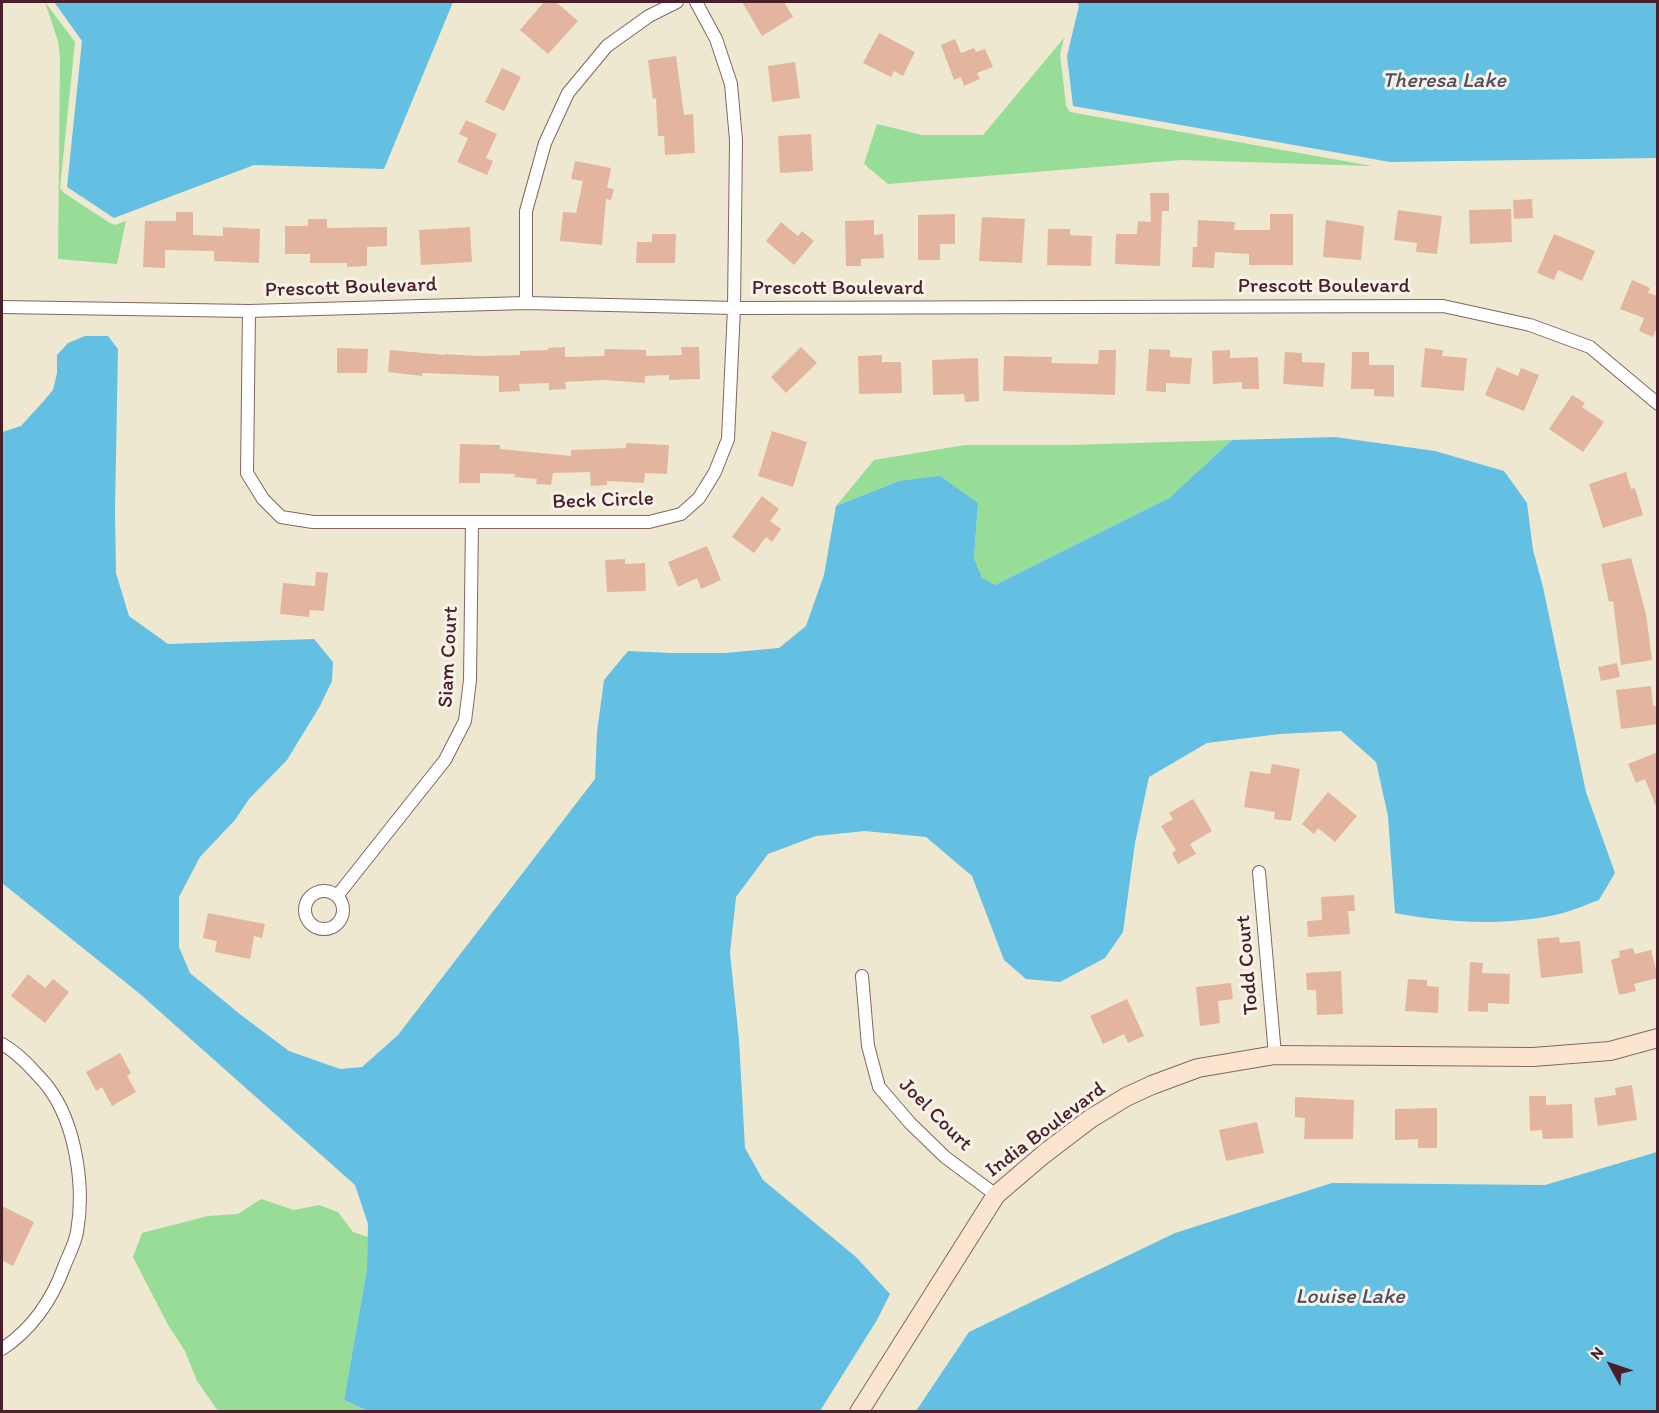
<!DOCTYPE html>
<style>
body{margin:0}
#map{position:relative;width:1659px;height:1413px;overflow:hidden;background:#eee8d0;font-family:Itim,sans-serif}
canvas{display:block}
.frame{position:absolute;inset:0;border:3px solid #4a1f2b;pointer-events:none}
.north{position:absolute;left:1581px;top:1335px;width:60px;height:60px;-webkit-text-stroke:4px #f7f3e8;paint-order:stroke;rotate:310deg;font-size:16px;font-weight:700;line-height:24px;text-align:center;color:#4a1f2b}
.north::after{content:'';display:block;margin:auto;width:21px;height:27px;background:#4a1f2b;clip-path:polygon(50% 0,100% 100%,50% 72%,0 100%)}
</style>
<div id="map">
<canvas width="1659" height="1413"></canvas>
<div class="frame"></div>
<div class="north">N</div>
</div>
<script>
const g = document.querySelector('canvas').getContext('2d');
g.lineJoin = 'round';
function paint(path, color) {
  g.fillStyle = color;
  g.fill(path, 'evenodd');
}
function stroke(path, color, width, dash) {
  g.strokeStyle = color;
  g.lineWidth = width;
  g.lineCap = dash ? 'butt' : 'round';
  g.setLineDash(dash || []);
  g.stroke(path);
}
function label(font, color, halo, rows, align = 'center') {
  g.font = font + ' Itim,sans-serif';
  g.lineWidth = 6;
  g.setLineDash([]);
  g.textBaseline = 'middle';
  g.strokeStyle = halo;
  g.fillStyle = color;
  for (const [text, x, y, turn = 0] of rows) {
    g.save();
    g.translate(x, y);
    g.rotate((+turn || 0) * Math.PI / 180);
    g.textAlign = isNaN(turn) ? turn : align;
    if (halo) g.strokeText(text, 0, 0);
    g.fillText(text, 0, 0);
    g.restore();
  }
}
paint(new Path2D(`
 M45,2l30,40 -15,146 4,5 46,30 5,2 11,-4 -9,43 -59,-5 2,-202 -2,-16z
 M1064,38l-4,16 6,52 4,6 302,54 -190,-6 -294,24 -24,-20 13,-40 45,11h61z
 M1232,440l-63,58 -174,87 -13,-6 -8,-21 4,-55 -79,-22 -63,25 38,-46 91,-15h103z
 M261,1199l33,11 25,-5 19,7 15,20 15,5 -1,32 -23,131 24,11h-150l-21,-30 -12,-30 -17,-26 -35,-68 9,-24 66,-17 30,-2z`), '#97dd97');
paint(new Path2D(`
 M54,2h399l-69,167 -130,-4 -140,53 -47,-31 15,-146z
 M1077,2h580v156l-267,4 -317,-56 -6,-50 12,-50z
 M85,336h23l10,13 -3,161 1,63 13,43 39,28 146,-5 19,23 -1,19 -12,25 -33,54 -38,39 -14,21 -35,37 -21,40v50l11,26 51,42 48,36 51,18 22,-2 36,-32 197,-256 2,-47 7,-52 24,-29 43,2h54l54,-5 27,-22 18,-51 12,-69 63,-25 41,-5 38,27 -4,55 8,20 13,7 174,-87 63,-58 103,-3 100,14 69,20 23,32 6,47 10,37 43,205 29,81 -16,27c-14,5 -29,12 -44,15 -52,11 -108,8 -160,-2l-7,-97 -12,-54 -35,-31 -61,3 -73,9 -58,34 -14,66 -12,89 -18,26 -45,24 -34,-3 -22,-19 -32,-84 -46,-39 -61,-6 -49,5 -48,18 -32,43 -6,56 9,87 6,108 18,32 93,77 34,37 -13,26 -57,91h-452l-24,-11 23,-131 1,-45 -13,-39 -215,-191 -138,-111v-451l19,-6 21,-23 11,-13 4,-17v-18l11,-12z
 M1657,1152v259h-741l53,-79 206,-99 157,-50 213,2z`), '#64c0e2');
paint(new Path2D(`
 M544,2h12l22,19 -30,33 -28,-24z
 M742,2h42l9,15 -31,19z
 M879,33l36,19 -12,24 -9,-5 -3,6 -28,-14z
 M955,39l6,14 13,-5 2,4 9,-3 8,18 -16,6 3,6 -16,7 -3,-9 -7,3 -13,-35z
 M676,56l8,59 9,-1 2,39 -30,2 -1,-19h-6l-2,-38 -3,1 -5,-39z
 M795,62l5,36 -28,4 -4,-36z
 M502,68l19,9 -17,34 -19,-9z
 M466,120l31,14 -11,24 7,3 -6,14 -30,-13 11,-24 -9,-4z
 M811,134l2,37 -33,2 -2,-37z
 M575,161l36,7 -4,20 7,1 -3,11 -5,-1 -4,46 -42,-4 3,-29 13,1 7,-32 -12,-2z
 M1150,193h19v18h-7l-2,55 -45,-2 1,-30h21l1,-13 13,1z
 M1532,199l1,19 -19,1 -1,-19z
 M1511,209l1,33 -42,2 -1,-34z
 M1398,210l44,6 -5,38 -21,-2 1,-9 -23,-3z
 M176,212h17v23l30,1v-9l37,2 -1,34 -45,-2v-10l-49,-1v18l-22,-1 2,-46h31z
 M955,214v30h-15v16h-22v-45z
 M1270,214h23v51h-44v-11l-34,-2 -1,16 -22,-1 1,-20h4l1,-27 37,2 -1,8h36z
 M982,217l43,2 -3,44 -43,-2z
 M308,219h19v9l60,-1v19l-20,1v19l-20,1v-4h-37v-9h-25v-28h23z
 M874,220v15l9,-1 1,24 -23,1v7h-15l-1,-45z
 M1326,220l38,6 -3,34 -38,-3z
 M781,222l17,14 4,-5 12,10 -20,24 -28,-24z
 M470,227l2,35 -51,3 -2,-35z
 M1048,229h22v6l22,1 -1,30 -44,-1z
 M652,234h24l-1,29h-39l1,-21h15z
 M1554,234l41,17 -13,30 -24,-11 -4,10 -17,-7z
 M1632,280l18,8 -2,5 10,3v29l-5,12 -14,-6 5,-13 -24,-9z
 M565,347v10l39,-1 1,-7 41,1v6l36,-1 -1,-8h18l1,32 -31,1v-5l-24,1v7l-41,-3 -39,2 1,7 -17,1v-7l-30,1 1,7 -21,1v-16l-76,-3 -1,3 -34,-4 2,-22 55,5v-1l34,2 41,-1v-4l28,-1v-2z
 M801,347l16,16 -31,30 -15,-16z
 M337,348l31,1 -1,24h-30z
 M1425,348l18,2 -1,6 25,2 -3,33 -43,-4z
 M1149,349l21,1v7l22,1 -2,26 -24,-1v9l-20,-1z
 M1099,350h17l-1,45 -112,-4 1,-35 48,1 -1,6 47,1z
 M1230,350v8l28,-1 1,32h-17v-7l-29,2 -1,-33z
 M1285,352l17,1v9l23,1 -2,24 -40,-3z
 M1352,352h17v13h25v32l-20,-1v-7h-23z
 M882,355v7h19l1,31 -43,1 -1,-38z
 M978,358l1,43 -14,1 -1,-8 -31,1 -1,-35z
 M1497,367l21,9 3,-8 18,7 -15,36 -39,-16z
 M1572,395l13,8 -3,4 22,15 -21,30 -34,-23z
 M772,431l35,11 -14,45 -35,-11z
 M626,443l43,2 -2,29 -22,-1 -1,10 -37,-2v4l-16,1 -1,-14 -37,1 -2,12 -15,-1 1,-5 -23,-2 1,-3 -35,-1v10h-21l1,-39 40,1v4l71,7v-6l55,-2z
 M1626,472l5,17 4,-1 8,27 -40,13 -14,-44z
 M762,496l17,13 -9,12 11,8 -9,13 -6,-5 -12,16 -22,-16z
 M707,546l14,34 -20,9 -4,-11 -19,9 -10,-25z
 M1631,558l15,56 6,46 -31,5 -8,-64 -4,1 -8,-38z
 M625,559v5l20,-1 1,28 -39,1 -2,-32z
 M316,572l12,1 -4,38 -14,-1 -1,7 -29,-3 3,-31 32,3z
 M1617,663l3,14 -19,4 -3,-14z
 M1651,686l2,20h5v18l-37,5 -5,-39z
 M1658,752v57h-1l-12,-30 -9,4 -8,-19z
 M1272,764l28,5 -9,52 -17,-2 1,-7 -31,-5 6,-36 20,3z
 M1328,792l29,24 -22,26 -17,-14 -4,6 -12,-10z
 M1193,799l19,32 -22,13 6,10 -18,10 -6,-11 4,-3 -15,-24 12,-7 -4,-6z
 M1354,895l1,16h-7l2,23 -42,3 -1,-16 15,-1 -1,-23z
 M208,913l57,11 -3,14 -8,-2 -4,23 -35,-7 2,-11 -14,-3z
 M1559,937l1,6 20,-2 3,32 -42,5 -4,-39z
 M1633,948l2,6 16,-4 7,28 -24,6 2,7 -17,4 -8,-35 9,-3 -1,-6z
 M1470,962l13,1 -1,10 28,1 -1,30 -21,-1v9l-20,-1z
 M1341,971l2,43 -26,1 -1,-25h-9l-1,-17z
 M28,974l17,14 8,-9 16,13 -24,31 -34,-27z
 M1408,979l19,1v6l12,1 -1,26 -33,-2z
 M1231,983l2,16 -15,2 2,22 -20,3 -4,-39z
 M1127,999l17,37 -16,7 -4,-9 -21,10 -13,-28z
 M120,1053l11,20 -4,3 9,16 -24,14 -10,-19 -6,4 -10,-19z
 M1632,1085l5,35 -39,6 -4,-28 22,-3 -1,-7z
 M1529,1096h17v9l26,-1 1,34 -30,1 -1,-9 -12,1z
 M1295,1097l59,3 -1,39h-49l1,-21 -10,-1z
 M1437,1108v40h-19v-9l-23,1v-31z
 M1257,1122l7,31 -38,8 -7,-31z
 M2,1206l32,16 -21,44 -11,-6z`), '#e4b59e');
const street = new Path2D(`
 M526,303v-92l19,-68 23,-50 39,-47 42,-30 28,-14
 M2,307l247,4 277,-8 208,5 709,-2 87,19 60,22 68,57
 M249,311l-2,162 16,26 18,18 32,5h336l32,-8 18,-16 16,-26 13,-33 6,-131 2,-168 -5,-56 -15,-45 -20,-37
 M1259,872l16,183
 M305 910a19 19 0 1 1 38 0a19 19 0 1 1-38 0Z
 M337,896l108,-136 20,-39 5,-41 2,-158
 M862,976l6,70 11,41 31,36 35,34 51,38
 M2,1044c12,7 21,15 31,26 5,6 11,11 15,17 28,37 37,100 29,145 -2,12 -9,24 -13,35 -12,33 -33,63 -62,82`);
const secondary = new Path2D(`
 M859,1412l137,-217 48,-41 46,-35 36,-22 26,-12 46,-17 77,-13 258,2 77,-6 48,-13`);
stroke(street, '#836565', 14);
stroke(secondary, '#836565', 20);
stroke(street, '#fff', 12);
stroke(secondary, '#fbe5cf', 18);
label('21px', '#4a1f2b', '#f7f3e8', [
 ["Prescott Boulevard",1324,287],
 ["Prescott Boulevard",351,288,-2],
 ["Prescott Boulevard",838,289],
 ["Beck Circle",603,501,-2],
 ["Siam Court",449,657,-87],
 ["Todd Court",1248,965,-95],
 ["Joel Court",935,1115,45],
 ["India Boulevard",1046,1130,-37]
]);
label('italic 22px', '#524f62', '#f7f3e8', [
 ["Theresa Lake",1444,81],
 ["Louise Lake",1350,1297]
]);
</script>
